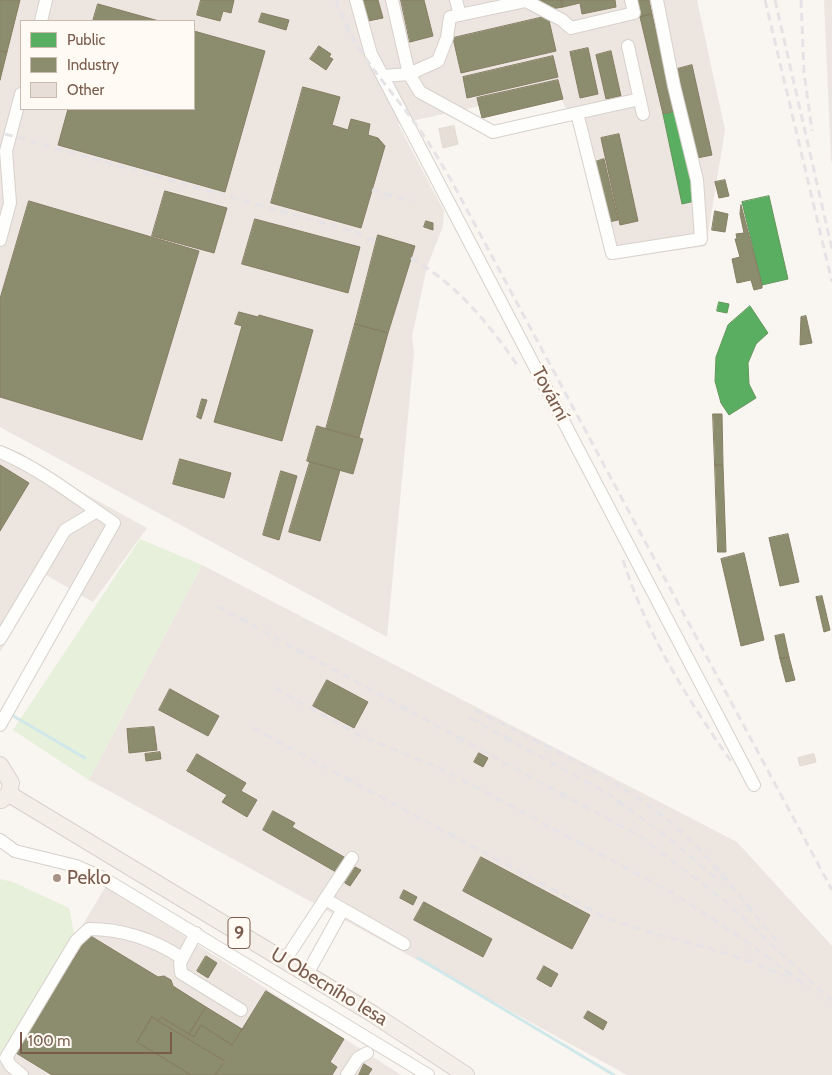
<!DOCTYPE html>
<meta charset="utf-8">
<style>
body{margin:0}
#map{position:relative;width:832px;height:1075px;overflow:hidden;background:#f9f5f0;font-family:Cabin,sans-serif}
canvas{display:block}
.legend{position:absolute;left:20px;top:20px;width:175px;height:90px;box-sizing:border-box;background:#fffaf3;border:1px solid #cabbb1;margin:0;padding:6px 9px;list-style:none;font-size:15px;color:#7a5c4d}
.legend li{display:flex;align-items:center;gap:10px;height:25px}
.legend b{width:25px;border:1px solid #cabbb1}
.scale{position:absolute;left:20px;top:1032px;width:152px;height:22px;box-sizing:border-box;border:2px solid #7a5c4d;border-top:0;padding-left:6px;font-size:15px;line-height:18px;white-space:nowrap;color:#7a5c4d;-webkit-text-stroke:4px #fffaf3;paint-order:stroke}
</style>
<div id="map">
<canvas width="832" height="1075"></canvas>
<ul class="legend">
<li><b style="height:14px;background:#5aae61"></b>Public</li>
<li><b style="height:14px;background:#8c8c6e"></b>Industry</li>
<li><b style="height:14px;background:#e6ded7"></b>Other</li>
</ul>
<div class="scale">100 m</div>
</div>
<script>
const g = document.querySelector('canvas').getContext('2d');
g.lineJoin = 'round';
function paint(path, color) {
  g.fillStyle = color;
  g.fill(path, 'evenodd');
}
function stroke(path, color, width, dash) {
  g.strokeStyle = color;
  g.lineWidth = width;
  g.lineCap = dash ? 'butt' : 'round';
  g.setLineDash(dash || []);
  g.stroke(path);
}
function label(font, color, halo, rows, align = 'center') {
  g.font = font + ' Cabin,sans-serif';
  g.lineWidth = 5;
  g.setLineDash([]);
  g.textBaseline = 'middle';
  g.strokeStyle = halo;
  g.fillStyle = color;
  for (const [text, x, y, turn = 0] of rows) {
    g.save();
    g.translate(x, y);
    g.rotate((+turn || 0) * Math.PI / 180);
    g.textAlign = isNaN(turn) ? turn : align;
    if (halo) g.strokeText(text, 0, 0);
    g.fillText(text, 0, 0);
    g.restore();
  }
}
paint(new Path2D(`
 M0,0h697l28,130 -19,116 -98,14 -34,-136 -18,-35 -158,35 46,87 -1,15 -16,41 -15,69 2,17 -27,284 -387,-210zM21,21h173v88h-173z
 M824,0h8v163l-1,-3z
 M0,445l21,8 37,26 89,49 -54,74 -47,-27 -46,77z
 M202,565l535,277 95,104v129h-205l-538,-295z
 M106,886l295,189h-401v-12z`), '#ede5e0');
paint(new Path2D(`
 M140,539l62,26 -113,215 -76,-50z
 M0,879l13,3 56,26 6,30 -75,125z`), '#e7f0db');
const public = new Path2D(`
 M675,111l20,90 -13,3 -19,-90z
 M769,196l19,83 -26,6 -20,-83z
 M719,302l10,2 -2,9 -10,-2z
 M750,306l18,27 -12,11 -8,19 1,21 7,14 -27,17 -8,-12 -6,-22 1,-24 12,-32z`);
paint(public, '#5aae61');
stroke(public, '#64955b', 1);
const industry = new Path2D(`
 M0,0h20l-13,52 -7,-1z
 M201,0h33l-3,13 -8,-2 -3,10 -23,-6z
 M363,0h15l5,18 -15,3z
 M401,0h23l9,36 -23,6z
 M540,0h21l2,7 -12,2 -10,-2z
 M561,0h54l1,7 -34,7 -2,-11 -17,4z
 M636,0h13l3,14 -12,3z
 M98,4l61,17h-66z
 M262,13l27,7 -3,10 -27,-8z
 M652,14l23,97 -12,3 -23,-97z
 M548,16l8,35 -95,22 -8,-35z
 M194,31l71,20 -40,141 -167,-47 10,-36h126z
 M319,46l12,8 -2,3 4,2 -7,11 -16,-11z
 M588,48l10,46 -18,4 -10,-46z
 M0,51l7,1 -7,28z
 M611,51l10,45 -15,3 -10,-44z
 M553,56l5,21 -91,21 -4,-21z
 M692,65l20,90 -15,3 -20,-89z
 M558,80l5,19 -81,19 -5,-20z
 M303,87l37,10 -8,28 16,5 3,-11 19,5 -2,11 10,3 7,8 -24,82 -90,-25z
 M619,134l19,87 -18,4 -19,-87z
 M604,159l14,61 -9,2 -14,-60z
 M725,180l4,16 -10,2 -4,-16z
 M165,191l62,17 -13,45 -62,-17z
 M29,201l170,50 -57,189 -142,-43v-98z
 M741,205l21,80v3l-8,2 -3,-10 -14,3 -5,-24 8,-2 -5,-18h2l-1,-5 8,-1 -4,-19z
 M715,211l13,3 -3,18 -13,-2z
 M255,219l105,28 -12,46 -106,-29z
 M426,221l7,2v7l-9,-3z
 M378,235l37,11 -27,87 -33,-9z
 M239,312l19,5 1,-2 54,15 -31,111 -68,-19 28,-96 -7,-2z
 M806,316l6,27 -12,2 1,-28z
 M355,324l33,9 -29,105 -33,-9z
 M202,399l5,1 -6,19 -4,-2z
 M713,414h9l1,51h-8z
 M317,426l46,13 -10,35 -46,-13z
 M180,459l51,14 -7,25 -51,-14z
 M310,462l30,8 -20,71 -31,-9z
 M0,465l29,18 -29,48z
 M715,465h8l3,87h-8z
 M281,471l16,5 -18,64 -16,-5z
 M788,534l11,48 -19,4 -11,-48z
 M744,553l20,87 -23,6 -20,-87z
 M822,596l8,34 -6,2 -8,-35z
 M784,634l5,23 -9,2 -5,-23z
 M789,657l6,23 -9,2 -6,-23z
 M327,680l41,22 -14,26 -41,-22z
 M170,689l49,27 -11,20 -49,-26z
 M154,727l3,23 -28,3 -2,-24z
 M160,752l1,7 -15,2 -1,-7z
 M479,753l9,5 -5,9 -9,-5z
 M197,754l49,29 -5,8 16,9 -10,17 -25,-15 5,-7 -40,-24z
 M273,811l22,12 -3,4 52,30 -8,15 -73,-42z
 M481,857l109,58 -18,34 -109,-58z
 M355,867l6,3 -11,16 -5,-3z
 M404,890l13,7 -4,8 -13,-7z
 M424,902l68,37 -9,18 -69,-37z
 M89,935l69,42 6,-1 7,4 2,6 33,21 -17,27 -28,-17 -3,4 -6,-4 -15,25 54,33h-139l-36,-22 48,-79 -4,-2 10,-17 4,3z
 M206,956l11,7 -9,15 -11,-7z
 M544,966l14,8 -7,13 -14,-8z
 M266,991l78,48 -14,23 7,5 -5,8h-117l10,-14 -67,-40 3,-4 33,20 7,-12 31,20z
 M206,1007l36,22 -10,16 -31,-20 -7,12 -5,-3z
 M588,1011l19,11 -4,8 -19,-12z
 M152,1017l72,44 -9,14h-24l-54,-33z
 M364,1064l8,5 -4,6h-9z`);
paint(industry, '#8c8c6e');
stroke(industry, '#877e64', 1);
stroke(new Path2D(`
 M10,714l75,44
 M418,958l196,117`), '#d0e8ea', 3);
const building = new Path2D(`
 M454,126l4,18 -15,4 -4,-19z
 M814,754l2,8 -16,4 -2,-8z`);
paint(building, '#e6ded7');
stroke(building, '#e2d8d2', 1);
const minor = new Path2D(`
 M356,0l15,54 383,731
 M392,0l17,74 11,18 73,40 84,-19 35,140 89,-14 -4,-59 -23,-94 -17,-86
 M456,0l4,15
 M41,21l5,-21
 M628,46l15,68
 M383,76l26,-2 29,-13 9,-23 3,-21 76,-16 36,19 9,8 63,-15 -3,-13
 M577,113l63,-14
 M0,240l10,-37 -4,-52 15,-57
 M0,452c41,17 77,46 114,71l-114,202
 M0,639l65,-109 32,-19
 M0,840l15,11 61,15 27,12 325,197
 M325,899l79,45
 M196,933l-16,30 1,10 60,37
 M285,960l67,-102
 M307,974l36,-65
 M22,1075l-11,-9 -5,-8 70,-117 13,-12c35,0 64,10 93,29
 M347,1075l11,-17 9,-5`);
const major = new Path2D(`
 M0,765l11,18 -2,11 -8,6
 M9,794l364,220 93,61`);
stroke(minor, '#d7d1cb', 14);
stroke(major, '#dad1cc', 18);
stroke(minor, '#fefefd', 12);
stroke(major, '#f3eee8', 16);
stroke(new Path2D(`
 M336,0c15,48 49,82 78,122 14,18 25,38 37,58l381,710
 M765,0l67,282
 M775,0l57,249
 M801,0l3,72 8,59
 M5,134l347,97 25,11
 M372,190l40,11
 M411,258c47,27 77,65 107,108
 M623,560c23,73 64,139 108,201
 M217,606l424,231 83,63 108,101
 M275,688l82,46 89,37 227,122 61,40 76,55
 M475,710c63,33 133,63 189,107 44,35 77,82 113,124
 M470,718l137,75 58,42 56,48
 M253,728l347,187c62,25 125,32 186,62`), '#e6e3e7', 3, [8, 5]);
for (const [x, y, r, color] of [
 [57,878,5,"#a69286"]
]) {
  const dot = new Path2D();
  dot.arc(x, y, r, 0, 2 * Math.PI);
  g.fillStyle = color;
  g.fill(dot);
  stroke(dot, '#fffaf3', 2);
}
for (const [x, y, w] of [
 [239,933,22]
]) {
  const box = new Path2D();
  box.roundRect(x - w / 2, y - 15.5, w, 31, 4);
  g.fillStyle = '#fffaf3';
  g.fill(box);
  stroke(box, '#7a5c4d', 1);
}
label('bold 18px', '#7a5c4d', null, [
 ["9",239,933]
]);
label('19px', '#7a5c4d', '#fffaf3', [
 ["Tovární",550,394,62],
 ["U Obecního lesa",329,987,31]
]);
label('19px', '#7a5c4d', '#fffaf3', [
 ["Peklo",67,878]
], 'left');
</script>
